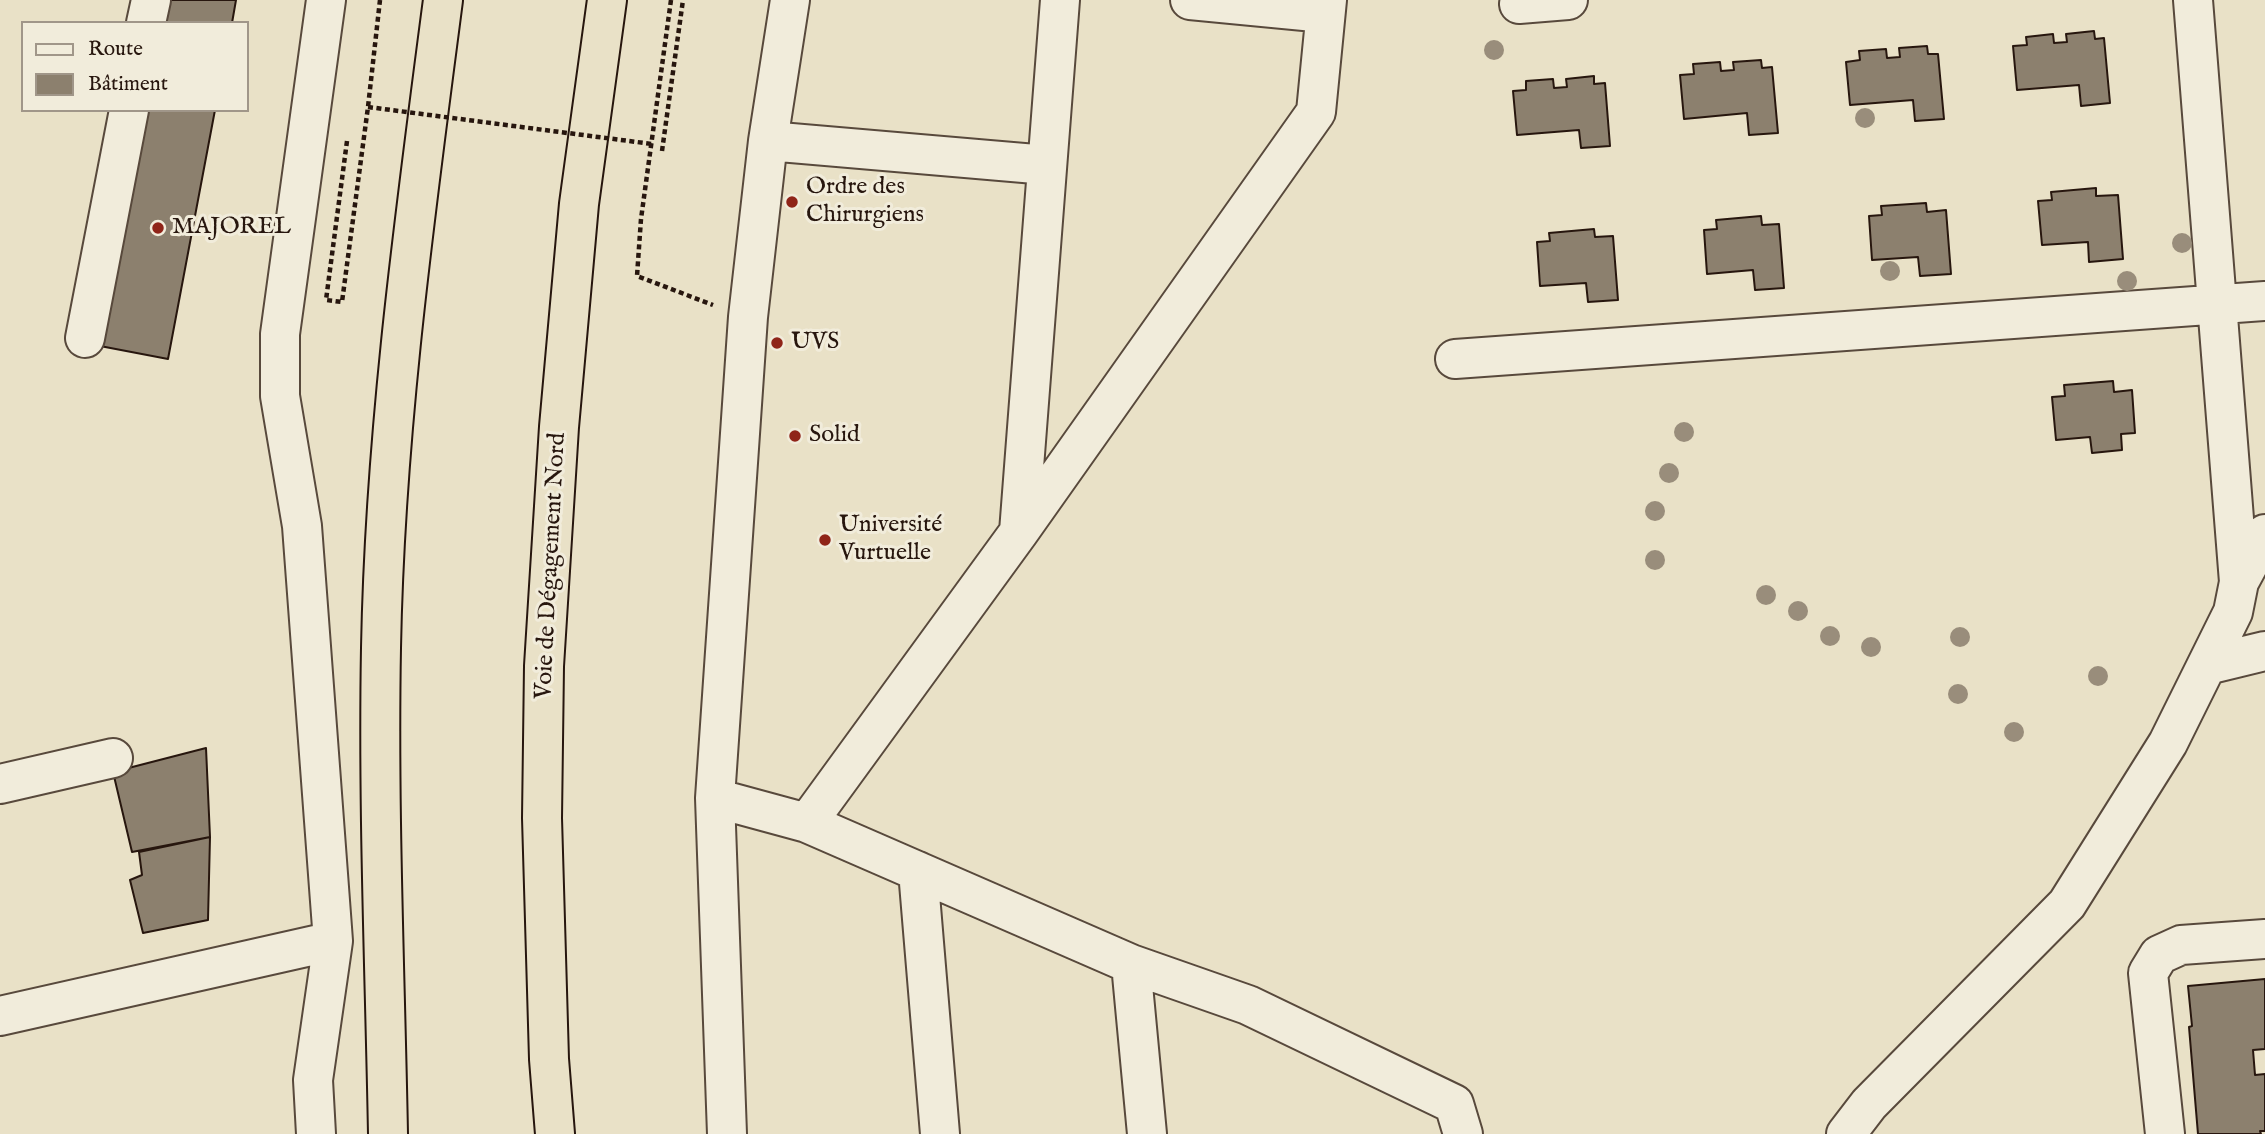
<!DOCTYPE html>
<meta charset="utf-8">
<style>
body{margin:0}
#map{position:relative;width:2265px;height:1134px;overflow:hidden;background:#e9e1c7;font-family:"IM FELL English",serif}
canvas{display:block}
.legend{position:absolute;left:21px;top:21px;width:228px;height:91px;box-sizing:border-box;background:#f1ecdb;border:2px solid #a09689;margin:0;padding:9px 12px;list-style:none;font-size:21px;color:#27160e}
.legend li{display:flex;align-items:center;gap:14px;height:35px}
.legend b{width:35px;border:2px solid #a09689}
</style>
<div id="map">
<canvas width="2265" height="1134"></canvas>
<ul class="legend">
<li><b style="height:9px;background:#f1ecdb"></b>Route</li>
<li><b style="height:19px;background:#8c806e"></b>Bâtiment</li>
</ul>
</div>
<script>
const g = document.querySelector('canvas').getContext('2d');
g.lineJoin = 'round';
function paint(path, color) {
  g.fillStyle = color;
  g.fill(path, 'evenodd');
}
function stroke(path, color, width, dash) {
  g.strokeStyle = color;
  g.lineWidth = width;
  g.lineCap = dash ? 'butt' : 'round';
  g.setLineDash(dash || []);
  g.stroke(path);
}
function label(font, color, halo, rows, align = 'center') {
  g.font = font + ' "IM FELL English",serif';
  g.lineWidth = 6;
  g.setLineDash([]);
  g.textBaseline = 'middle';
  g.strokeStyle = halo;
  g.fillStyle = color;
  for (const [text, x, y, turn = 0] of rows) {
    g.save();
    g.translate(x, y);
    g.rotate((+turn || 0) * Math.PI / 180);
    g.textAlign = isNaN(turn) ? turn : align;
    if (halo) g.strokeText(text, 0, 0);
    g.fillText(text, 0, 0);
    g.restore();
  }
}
const building = new Path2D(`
 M166,0h70l-4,23h-71z
 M2094,31l1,8 9,-1 6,65 -29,3 -2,-21 -62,5 -4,-44 14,-1 -1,-8 27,-3 1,9 13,-1 -1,-8z
 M1927,46l1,8h10l6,65 -29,2 -2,-21 -63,5 -4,-43 14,-2 -1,-9 27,-2 1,9 13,-1 -1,-9z
 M1761,60l1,8 10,-1 6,66 -29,2 -2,-22 -63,6 -4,-44 14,-1 -1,-10 27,-2 1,9 13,-1 -1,-8z
 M1594,76v8l11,-1 5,63 -29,2 -2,-18 -62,5 -4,-44 13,-1v-9l27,-2 1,9 13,-1 -1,-8z
 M145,110h70l-47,249 -68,-13z
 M2096,188v8l22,-1 5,64 -34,3 -1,-20 -46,3 -4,-44 14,-1 -1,-8z
 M1926,203l1,9 19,-2 5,64 -31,2 -2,-19 -46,3 -3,-44 13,-1 -1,-9z
 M1761,216l1,9 17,-1 5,64 -29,2 -2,-20 -46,4 -3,-44 13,-1 -1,-9z
 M1594,229l1,8 18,-1 5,64 -30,2 -2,-19 -46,3 -3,-44 13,-1 -1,-8z
 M2113,381l1,11 18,-2 3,43 -14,1 1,16 -30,3 -2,-16 -34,3 -4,-43 13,-1 -1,-11z
 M206,748l4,89 -78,15 -19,-80z
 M210,837l-2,83 -65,13 -13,-53 12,-5 -3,-23z
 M2265,979v70l-12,1 2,25 10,-1v57h-5l1,3h-63l-9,-107 3,-1 -4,-40z`);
paint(building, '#8c806e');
stroke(building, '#27160e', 2);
const minor = new Path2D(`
 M1190,0l135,13
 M2193,0l46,582
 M1519,4l49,-4
 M146,23l5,-23
 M768,141l279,24
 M85,338l44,-228
 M1455,359l810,-58
 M1019,532l41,-532
 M2207,665l58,-14
 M0,784l113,-26
 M715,798l92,25 324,141 16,170
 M807,823l212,-291 297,-420 11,-112
 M918,871l22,263
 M1131,964l117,41 206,99 9,30
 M0,1016l333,-75
 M316,1134l-3,-54 20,-139 -31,-415 -22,-130v-62l46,-334
 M727,1134l-12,-336 33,-481 20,-176 22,-141
 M1846,1134l23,-30 198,-200 101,-161 65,-131 6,-30 26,-48
 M2165,1134l-17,-161 11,-18 22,-10 84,-6`);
const highway = new Path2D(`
 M388,1134c-3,-162 -10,-324 -7,-486 4,-217 34,-433 62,-648
 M555,1134l-6,-75 -7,-241 2,-152 15,-239 20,-223 28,-204`);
stroke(minor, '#58493c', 42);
stroke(highway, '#27160e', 42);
stroke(new Path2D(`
 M671,0l-30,219 -4,57 76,29
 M347,141l-21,159 16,2 26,-195 12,-107
 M662,151l21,-151`), '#27160e', 4.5, [5, 3.5]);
stroke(minor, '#f1ecdb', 38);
stroke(highway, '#e9e1c7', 38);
stroke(new Path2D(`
 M368,107l284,37`), '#27160e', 4.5, [5, 3.5]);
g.fillStyle = '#998d7b';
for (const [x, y] of [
 [1494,50],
 [1865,118],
 [2182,243],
 [1890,271],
 [2127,281],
 [1684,432],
 [1669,473],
 [1655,511],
 [1655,560],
 [1766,595],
 [1798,611],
 [1830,636],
 [1960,637],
 [1871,647],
 [2098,676],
 [1958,694],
 [2014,732]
]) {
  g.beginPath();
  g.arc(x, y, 10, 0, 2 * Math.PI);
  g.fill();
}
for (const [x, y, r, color] of [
 [792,202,7,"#8f2418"],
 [158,228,7,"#8f2418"],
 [777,343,7,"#8f2418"],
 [795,436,7,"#8f2418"],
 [825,540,7,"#8f2418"]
]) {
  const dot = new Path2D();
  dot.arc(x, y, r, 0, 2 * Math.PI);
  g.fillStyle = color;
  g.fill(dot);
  stroke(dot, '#f1ecdb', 2.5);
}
label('24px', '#27160e', '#f1ecdb', [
 ["Ordre des",806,188],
 ["Chirurgiens",806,216],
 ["MAJOREL",172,228],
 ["UVS",791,343],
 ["Solid",809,436],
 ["Université",839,526],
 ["Vurtuelle",839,554]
], 'left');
label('24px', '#27160e', '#f1ecdb', [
 ["Voie de Dégagement Nord",552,566,-87]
]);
</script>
